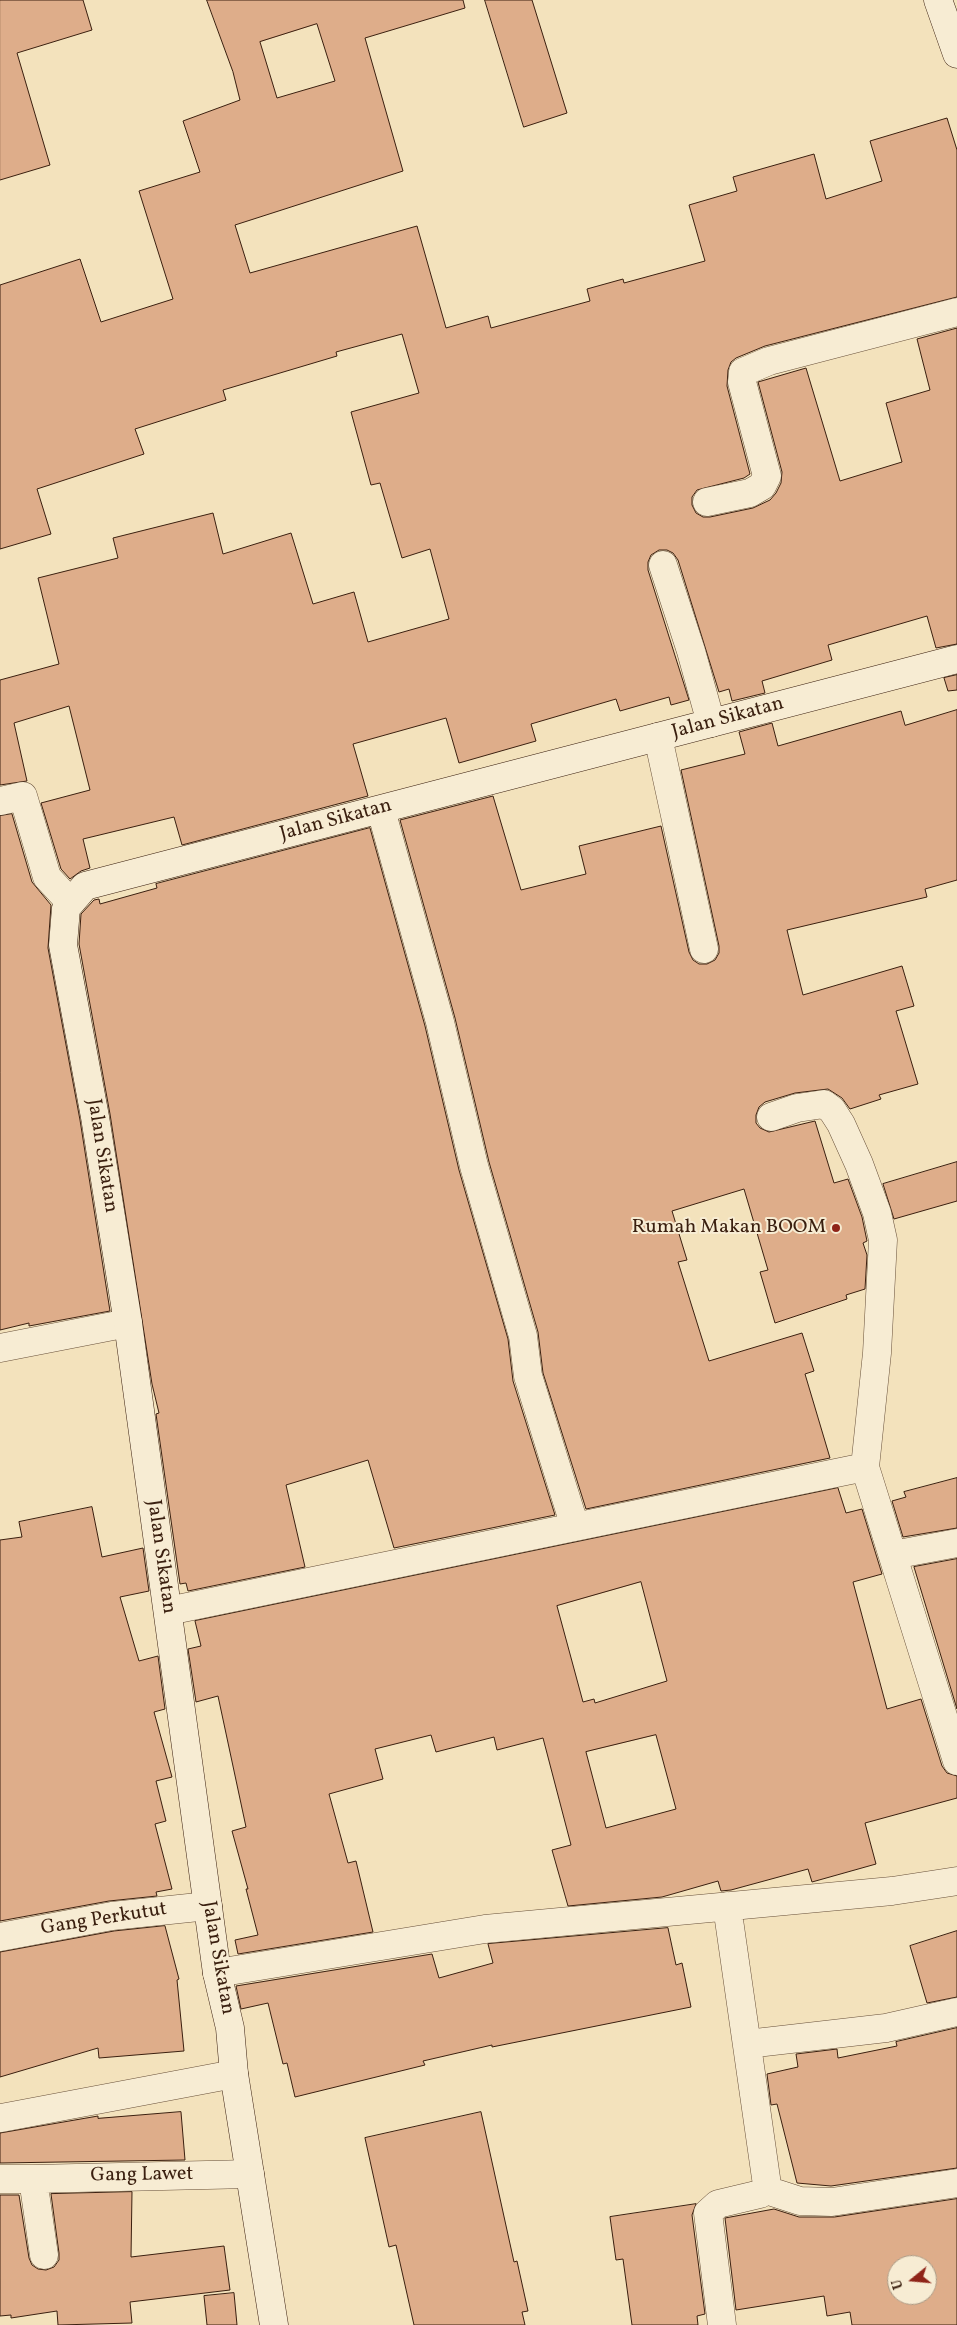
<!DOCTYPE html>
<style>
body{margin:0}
#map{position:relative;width:957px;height:2325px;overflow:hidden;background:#f3e2bc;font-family:Vollkorn,serif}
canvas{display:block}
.north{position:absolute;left:887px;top:2255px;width:50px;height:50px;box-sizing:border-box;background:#f7ecd3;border:1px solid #ab9a85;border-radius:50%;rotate:253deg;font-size:14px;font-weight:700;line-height:20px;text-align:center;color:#3a1f0f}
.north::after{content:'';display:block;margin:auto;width:18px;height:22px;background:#8f2418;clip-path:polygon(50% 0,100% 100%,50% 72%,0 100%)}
</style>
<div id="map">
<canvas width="957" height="2325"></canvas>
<div class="north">U</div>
</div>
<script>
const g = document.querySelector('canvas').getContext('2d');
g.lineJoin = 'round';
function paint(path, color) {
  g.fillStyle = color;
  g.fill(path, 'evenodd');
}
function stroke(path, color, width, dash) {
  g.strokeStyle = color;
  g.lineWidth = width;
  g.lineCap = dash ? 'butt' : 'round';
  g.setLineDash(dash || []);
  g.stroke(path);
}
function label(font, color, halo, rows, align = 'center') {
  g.font = font + ' Vollkorn,serif';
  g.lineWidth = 4;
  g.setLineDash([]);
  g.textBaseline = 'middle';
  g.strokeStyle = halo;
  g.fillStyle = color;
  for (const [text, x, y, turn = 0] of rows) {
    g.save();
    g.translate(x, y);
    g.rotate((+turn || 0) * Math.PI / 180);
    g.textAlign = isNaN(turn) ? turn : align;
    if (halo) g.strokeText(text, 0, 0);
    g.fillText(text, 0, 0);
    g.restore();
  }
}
const building = new Path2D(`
 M0,0h83l9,30 -75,23 33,112 -50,15z
 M207,0h256l2,8 -100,30 38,133 -168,54 15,48 167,-47 29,102 42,-12 3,12 99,-27 -3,-12 36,-10 1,4 81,-22 -16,-56 48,-14 -4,-14 81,-23 12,45 56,-18 -12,-40 77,-23 10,32v147l-192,49 -29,12 -5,4 -3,8 -1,16 23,88 -6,4 -47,12 -5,7v8l4,8 7,4h7l43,-9 17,-8 6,-7 5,-10 1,-11 -24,-90 48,-14 34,113 62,-19 -16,-59 44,-13 -13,-51 40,-11v316l-21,4 -9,-32 -99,29 4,15 -70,21 3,12 -33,8 -3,-12 -10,3 -41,-132 -5,-7 -6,-3h-8l-8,5 -3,7v8l41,130 -18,5 -2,-8 -49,14 -4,-12 -85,25 5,17 -77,22 -13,-45 -93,26 15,52 -186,49 -8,-28 -91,22 7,29 -9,3 -11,8 -9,-10 -20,-66 49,-13 -21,-84 -55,17 13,58 -27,4v-105l59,-16 -21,-86 80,-20 -5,-20 100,-25 10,41 68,-21 22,71 41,-12 14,50 81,-23 -19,-70 -28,9 -22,-75 -9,2 -20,-73 68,-19 -17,-59 -66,18 1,4 -114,34 3,10 -91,29 9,25 -107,35 14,45 -51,15v-264l80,-26 21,63 72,-23 -34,-108 61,-19 -17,-51 57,-21 -7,-28zM317,24l18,57 -58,17 -17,-56z
 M485,0h47l35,113 -43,14z
 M957,675v15l-9,1 -4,-13z
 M957,710v170l-32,9 2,8 -140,33 16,65 99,-29 12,40 -18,5 22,73 -39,11 2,4 -31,10 -8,-11 -14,-9 -33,4 -30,9 -6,5 -3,8v8l4,5 9,4 46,-11 19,62 14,-4 14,38 5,24 -4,2 4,12 -2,34 -19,6 1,4 -72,24 -15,-51 8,-2 -24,-81 -72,22 15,49 -9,2 31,99 93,-28 12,38 -9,3 25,84 -244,51 -43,-136 -5,-41 -49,-170 -34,-144 -55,-198 93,-24 28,94 65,-16 -7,-28 82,-20 28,126 4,8 6,4h8l8,-4 4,-7v-7l-38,-176 64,-16 -6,-22 33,-9 6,23 123,-35 4,14z
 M12,814l20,68 19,23 -3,43 32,172 30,191 -81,15v-3l-29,7v-514z
 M370,828l55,198 34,144 49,169 5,42 42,134 -161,33 -26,-88 -82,25 19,82 -117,24 -2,-8 -6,1 -24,-170 3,-1 -7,-29 -42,-270 -31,-170 2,-30 13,-14 5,-1 1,5 57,-16 -1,-4z
 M957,1162v39l-63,18 -11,-35z
 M957,1478v50l-54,9 -11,-36 14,-4 -2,-5z
 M838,1488l8,25 16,-4 20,65 -29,8 34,127 34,-10 21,67 5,7 10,3v22l-92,25 11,41 -64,18 -4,-13 -77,21 -10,1 -3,-10 -56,16 -94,9 -16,-56 19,-5 -28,-107 -46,12 -3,-13 -58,15 -5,-17 -56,14 8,30 -54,15 19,69 8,-2 17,71 -135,22 -3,-14 23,-5 -12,-46h2l-16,-58 14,-4 -28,-131 -22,6 -8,-53 13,-3 -6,-25zM641,1582l26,99 -72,22 -1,-4 -11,3 -26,-96zM656,1735l20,74 -70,19 -20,-76z
 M92,1507l10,50 41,-9 6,43 -29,6 19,64 19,-5 7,53 -11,3 18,65 -16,4 10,40 -11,3 17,65 -16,3 1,4 -48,5 -109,20v-381l22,-3 -3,-15z
 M957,1559v150l-43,-142z
 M165,1926l14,53 -2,1 7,71 -85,7 -1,-10 -98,29v-125l114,-21z
 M668,1928l8,37 6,-2 9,44 -199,40v-2l-69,16 2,4 -130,32 -8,-34 -4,1 -15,-61 -27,6 -5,-23 196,-32 7,24 54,-15 -5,-19z
 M957,1931v66l-30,6 -17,-57z
 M957,2028v140l-126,18 -34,-3 -20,-79 -6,1 -4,-31 31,-7 -2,-13 41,-5 1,9 59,-12 -1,-4z
 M181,2112l4,48 -185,3v-30l98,-17v2z
 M481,2112l33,150 3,-1 11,50 -6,1 3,13h-111l-18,-80 -7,2 -24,-109z
 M132,2192l-1,65 93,-11 6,44 -100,12 2,21 -74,2 -1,-14 -46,7v-3l-11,1v-121h19l10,63 3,7 6,4 8,1 8,-3 5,-7v-7l-8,-59z
 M957,2199v126h-105l-2,-13 -23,4 -3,-20 -88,14 -11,-92 49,-9 25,8h35zM897,2265h30v30h-30z
 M696,2204l-4,11 13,99 -8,2 1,9h-66l-9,-66 -7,1 -6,-43z
 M234,2293l3,32h-30l-3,-29z`);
paint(building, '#dead8a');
stroke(building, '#3a1f0f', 1);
const street = new Path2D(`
 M707,502l43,-9 12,-7 5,-10 -25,-94 1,-10 26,-11 188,-49
 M663,565l28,86 20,72
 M658,737l46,212
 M0,801l23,-5 24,81 23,25
 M381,810l59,212 34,144 49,170 5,40 47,151
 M771,1117l26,-9 27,-4 8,6 9,14 18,40 18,49 6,27 -6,113 -12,114 92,294
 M0,1348l128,-25
 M893,1555l64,-12
 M168,1611l697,-144
 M0,1937l112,-21 96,-10
 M217,1973l268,-44 407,-38 65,-10
 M747,2044l139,-16 71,-16
 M1,2118l233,-44
 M0,2179h33
 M766,2190l34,11 32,1 125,-19
 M44,2255l-11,-76 217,-5
 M722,2325l-14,-112 10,-9 42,-10 6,-4 1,-5 -40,-279`);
const secondary = new Path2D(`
 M938,0l19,54
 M274,2325l-40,-251 -4,-46 -13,-55 -89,-650 -33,-206 -32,-172 3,-37 19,-22 872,-227`);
stroke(street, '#68503a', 29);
stroke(secondary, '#3a1f0f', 29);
stroke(street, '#f7ecd3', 28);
stroke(secondary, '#f7ecd3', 28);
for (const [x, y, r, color] of [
 [836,1228,5,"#8f2418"]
]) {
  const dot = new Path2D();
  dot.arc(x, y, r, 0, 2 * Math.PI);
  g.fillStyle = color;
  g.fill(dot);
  stroke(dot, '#f7ecd3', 2);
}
label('20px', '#3a1f0f', '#f7ecd3', [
 ["Jalan Sikatan",728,719,-15],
 ["Jalan Sikatan",336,821,-15],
 ["Jalan Sikatan",101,1156,81],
 ["Jalan Sikatan",160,1557,82],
 ["Gang Perkutut",104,1920,-9],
 ["Jalan Sikatan",217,1958,80],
 ["Gang Lawet",142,2176,-1]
]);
label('20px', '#3a1f0f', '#f7ecd3', [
 ["Rumah Makan BOOM",826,1228]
], 'right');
</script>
